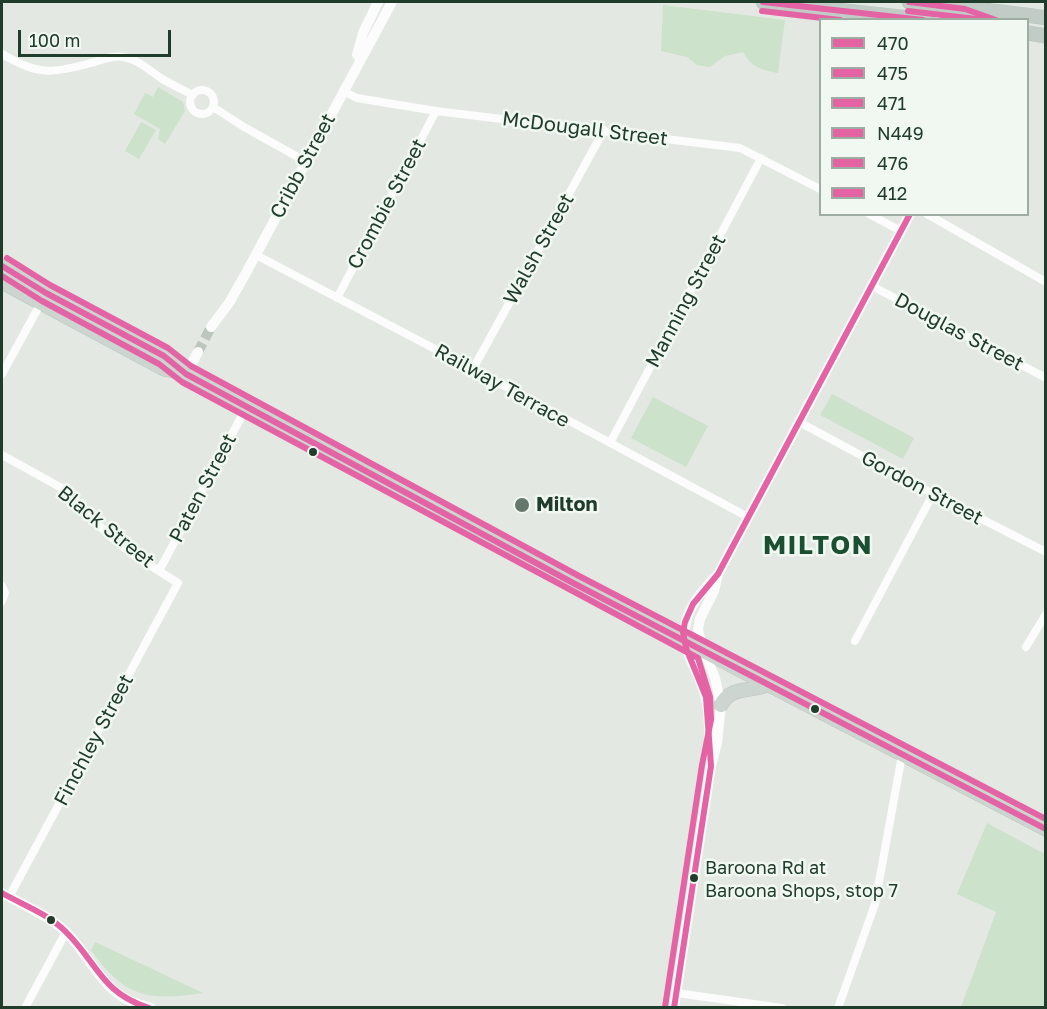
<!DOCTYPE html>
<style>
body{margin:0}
#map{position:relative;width:1047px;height:1009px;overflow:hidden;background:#e3e8e3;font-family:"Golos Text",sans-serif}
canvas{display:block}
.frame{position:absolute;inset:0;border:3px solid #203c2b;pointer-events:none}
.legend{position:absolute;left:819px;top:18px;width:210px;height:198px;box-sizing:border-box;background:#f0f8f1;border:2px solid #9dada2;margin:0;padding:8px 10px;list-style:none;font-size:18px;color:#203c2b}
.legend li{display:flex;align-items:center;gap:12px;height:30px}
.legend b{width:30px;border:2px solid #9dada2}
.scale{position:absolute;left:18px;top:30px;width:153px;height:27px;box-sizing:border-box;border:3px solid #203c2b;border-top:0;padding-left:8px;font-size:18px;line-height:21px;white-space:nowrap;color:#203c2b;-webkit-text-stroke:4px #f0f8f1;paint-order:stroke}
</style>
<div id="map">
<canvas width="1047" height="1009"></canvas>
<div class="frame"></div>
<ul class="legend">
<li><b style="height:8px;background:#e463a4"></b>470</li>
<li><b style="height:8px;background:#e463a4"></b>475</li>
<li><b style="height:8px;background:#e463a4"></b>471</li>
<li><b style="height:8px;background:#e463a4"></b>N449</li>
<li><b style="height:8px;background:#e463a4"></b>476</li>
<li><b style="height:8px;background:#e463a4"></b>412</li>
</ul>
<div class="scale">100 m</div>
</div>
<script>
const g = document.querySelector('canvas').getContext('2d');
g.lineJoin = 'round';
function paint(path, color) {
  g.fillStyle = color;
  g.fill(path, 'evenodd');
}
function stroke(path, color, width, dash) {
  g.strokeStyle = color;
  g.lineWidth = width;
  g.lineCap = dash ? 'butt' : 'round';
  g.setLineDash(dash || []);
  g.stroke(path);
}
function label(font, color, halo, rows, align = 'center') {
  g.font = font + ' "Golos Text",sans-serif';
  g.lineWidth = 5;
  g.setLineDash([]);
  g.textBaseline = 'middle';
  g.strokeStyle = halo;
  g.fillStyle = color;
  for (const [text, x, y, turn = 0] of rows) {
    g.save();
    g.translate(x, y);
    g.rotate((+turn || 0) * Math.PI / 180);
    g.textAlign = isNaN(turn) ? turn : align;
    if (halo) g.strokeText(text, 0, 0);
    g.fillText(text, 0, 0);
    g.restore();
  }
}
paint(new Path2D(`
 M663,5l122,15 -7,53c-17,-3 -27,-6 -35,-21l-18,4 -15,11 -13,-2 -10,-8 -26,-6z
 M158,87l25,15 2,9 -20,33 -7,-5 2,-10 -26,-15 11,-21 8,4z
 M141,122l15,8 -17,29 -14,-8z
 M832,394l82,44 -11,21 -83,-44z
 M653,397l55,29 -22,41 -55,-29z
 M987,823l58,31v153h-84l35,-95 -39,-18z
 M95,942l108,51c-55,8 -78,5 -112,-43z`), '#cce2cb');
stroke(new Path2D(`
 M198,352l13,-25`), '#bcc6be', 10, [10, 5]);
const primary = new Path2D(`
 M2,266l44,27 118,63 22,18 389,210 471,245
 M2,282l162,87 20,4
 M721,705c10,-19 28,-13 46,-20`);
const trunk = new Path2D(`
 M763,2l165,18
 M909,2c46,6 91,9 137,16
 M1028,33l18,3`);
stroke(primary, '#bbc5be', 15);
stroke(trunk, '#bbc5be', 15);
stroke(new Path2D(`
 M2,54c35,21 50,20 89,9 10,-3 21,-8 32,-6 15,2 28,15 41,23 9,5 19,10 29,15
 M190 102a12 12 0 1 1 24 0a12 12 0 1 1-24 0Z
 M343,91l14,7 79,13 304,37 80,41
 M213,107l31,20 61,34
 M869,214l32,17
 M927,214l119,68
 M256,255l217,114 275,148
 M872,286l174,92
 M337,298l99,-187
 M473,369l131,-239
 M2,374l40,-73
 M799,422l134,72 113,58
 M610,443l151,-285
 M2,455l67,37 24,28 19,18 20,16 46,29 -169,314
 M159,571l88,-165
 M2,586l3,7 -3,8
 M855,641l78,-147
 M1026,647l20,-33
 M677,993l105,15
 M25,1008l41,-76
 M838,1008l37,-104 27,-149`), '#fbfcfb', 8);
stroke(new Path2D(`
 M357,55l6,-22 15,-31
 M211,327l18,-24 17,-30 146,-271
 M186,374l12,-22
 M710,760c-2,-20 1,-41 -4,-61 -3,-15 -11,-29 -17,-43 -13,-35 5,-57 29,-82
 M2,893c21,12 46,22 64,39 31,31 35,65 85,76
 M674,1008l37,-242 6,-23 4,-38 -6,-27 -14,-35 -3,-14 2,-10 14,-28 4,-17 192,-360`), '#fbfcfb', 10);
stroke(primary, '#ccd5cf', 14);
stroke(trunk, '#c2ccc6', 14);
stroke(new Path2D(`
 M2,266l44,27 118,63 22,18 389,210 471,245`), '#e463a4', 6);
stroke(new Path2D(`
 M2,276l40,25 117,63 23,18 516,276 12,39 1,23 -9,45 -37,242`), '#e463a4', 6);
stroke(new Path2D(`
 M763,2l160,18
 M909,2l56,7 31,11
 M674,1008l37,-242 -5,-69 -20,-49 -3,-16 2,-10 8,-18 25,-30 192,-360`), '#e463a4', 6);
stroke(new Path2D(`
 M7,258l43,27 118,63 23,18 388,210 467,243`), '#e463a4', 6);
stroke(new Path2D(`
 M2,893c21,12 46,21 63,38 33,32 35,61 84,77`), '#e463a4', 6);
stroke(new Path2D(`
 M762,11l78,9
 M908,11l77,9`), '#e463a4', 6);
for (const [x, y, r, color] of [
 [313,452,5,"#203c2b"],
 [522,505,8,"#64786b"],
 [815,709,5,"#203c2b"],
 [694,878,5,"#203c2b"],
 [51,920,5,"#203c2b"]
]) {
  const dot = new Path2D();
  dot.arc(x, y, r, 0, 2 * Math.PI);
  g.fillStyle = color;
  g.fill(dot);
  stroke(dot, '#f0f8f1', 2);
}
label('18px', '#203c2b', '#f0f8f1', [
 ["Baroona Rd at",705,868],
 ["Baroona Shops, stop 7",705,891]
], 'left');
label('20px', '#203c2b', '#f0f8f1', [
 ["McDougall Street",585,129,7],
 ["Cribb Street",303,166,-62],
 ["Crombie Street",387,204,-62],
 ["Walsh Street",539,249,-61],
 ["Manning Street",686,301,-62],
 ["Douglas Street",959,332,28],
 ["Railway Terrace",502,386,29],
 ["Paten Street",203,488,-62],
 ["Gordon Street",922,488,28],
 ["Black Street",106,527,39],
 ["Finchley Street",94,740,-62]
]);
label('bold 20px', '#203c2b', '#f0f8f1', [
 ["Milton",536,505]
], 'left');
g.letterSpacing = '1.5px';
label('bold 26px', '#1b4f32', '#f0f8f1', [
 ["MILTON",818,546]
]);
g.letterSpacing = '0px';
</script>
